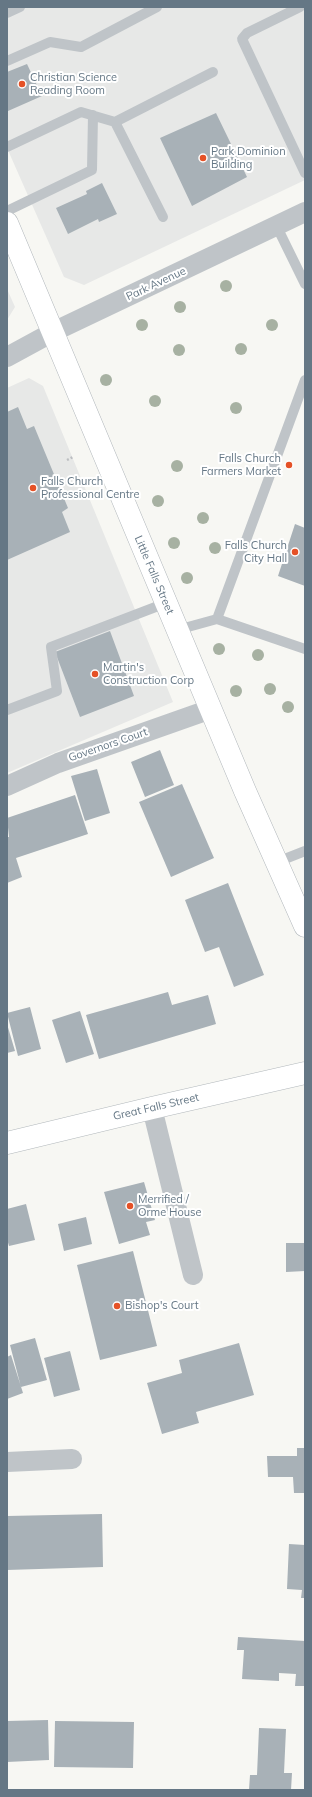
<!DOCTYPE html>
<style>
body{margin:0}
#map{position:relative;width:312px;height:1797px;overflow:hidden;background:#f7f7f3;font-family:Mulish,sans-serif}
canvas{display:block}
.frame{position:absolute;inset:0;border:8px solid #657785;pointer-events:none}
</style>
<div id="map">
<canvas width="312" height="1797"></canvas>
<div class="frame"></div>
</div>
<script>
const g = document.querySelector('canvas').getContext('2d');
g.lineJoin = 'round';
function paint(path, color) {
  g.fillStyle = color;
  g.fill(path, 'evenodd');
}
function stroke(path, color, width, dash) {
  g.strokeStyle = color;
  g.lineWidth = width;
  g.lineCap = dash ? 'butt' : 'round';
  g.setLineDash(dash || []);
  g.stroke(path);
}
function label(font, color, halo, rows, align = 'center') {
  g.font = font + ' Mulish,sans-serif';
  g.lineWidth = 4;
  g.setLineDash([]);
  g.textBaseline = 'middle';
  g.strokeStyle = halo;
  g.fillStyle = color;
  for (const [text, x, y, turn = 0] of rows) {
    g.save();
    g.translate(x, y);
    g.rotate((+turn || 0) * Math.PI / 180);
    g.textAlign = isNaN(turn) ? turn : align;
    if (halo) g.strokeText(text, 0, 0);
    g.fillText(text, 0, 0);
    g.restore();
  }
}
paint(new Path2D(`
 M7,7h298v173l-221,105 -20,-8 -57,-129z
 M7,289l8,18 -8,13z
 M29,378l14,8 130,316 -166,71v-385z`), '#e7e8e7');
paint(new Path2D(`
 M27,64l15,32 -34,15 -1,-39z
 M216,113l31,64 -55,29 -32,-68z
 M102,183l15,31 -18,8 -1,-3 -30,15 -12,-26 31,-14 -1,-3z
 M18,407l9,22 7,-3 34,82 -6,4 8,20 -63,28v-148z
 M295,524l10,4v58l-27,-10z
 M110,631l24,65 -54,21 -25,-65z
 M160,750l14,35 -29,12 -14,-35z
 M97,769l13,44 -25,8 -14,-45z
 M182,784l32,74 -43,19 -32,-75z
 M75,795l13,39 -72,24 6,19 -15,6v-46h2l-2,-19z
 M228,883l36,92 -30,12 -15,-40 -14,5 -20,-52z
 M168,992l4,13 36,-10 8,29 -117,35 -13,-44z
 M30,1007l11,42 -23,7 -11,-43z
 M80,1011l14,43 -28,9 -14,-43z
 M7,1024l8,27 -8,2z
 M144,1182l11,38 -9,2 4,13 -31,9 -15,-52z
 M26,1204l9,36 -26,6 -2,-7v-30z
 M86,1217l6,27 -28,7 -6,-27z
 M286,1243h19v28l-19,1z
 M133,1251l24,95 -57,14 -23,-95z
 M35,1338l12,42 -26,7 -11,-42z
 M239,1343l15,52 -58,17 3,11 -37,11 -15,-51 35,-10 -3,-13z
 M70,1351l10,39 -26,7 -10,-39z
 M11,1355l12,38 -16,6v-42z
 M297,1448h8v45h-11l-1,-16h-25l-1,-21h30z
 M102,1514l1,53 -96,3v-54z
 M289,1544l16,1v53h-4l1,-8 -15,-1z
 M238,1637l67,4v45h-10l1,-12 -17,-1v8l-37,-2 2,-29h-7z
 M48,1720l1,40 -42,2v-41z
 M55,1721l79,1 -1,46 -79,-1z
 M259,1728l27,1 -2,44h8l-1,17h-42l1,-15h7z`), '#a8b1b7');
const secondary = new Path2D(`
 M7,223l238,568 60,135
 M7,1143l145,-35 153,-35`);
stroke(secondary, '#b2b8bc', 23);
stroke(new Path2D(`
 M67,460l6,-3`), '#bcbec1', 2.5, [2, 2]);
stroke(new Path2D(`
 M300,7l-53,26 -5,6 63,134
 M7,13l13,-6
 M7,61l43,-19 31,5 76,-40
 M115,122l48,95
 M7,147l74,-35 34,10 98,-50
 M7,211l85,-41 1,-55
 M277,227l28,57
 M217,619l88,-239
 M177,630l40,-11 88,30
 M7,710l50,-19 -6,-44 115,-44
 M277,862l28,-11`), '#bfc4c8', 10);
stroke(new Path2D(`
 M7,357l46,-25 252,-120
 M7,786l51,-23 153,-54
 M152,1108l41,167
 M7,1462l65,-3`), '#bfc4c8', 20);
stroke(secondary, '#fff', 22);
g.fillStyle = '#a7b1a2';
for (const [x, y] of [
 [226,286],
 [180,307],
 [142,325],
 [272,325],
 [241,349],
 [179,350],
 [106,380],
 [155,401],
 [236,408],
 [177,466],
 [158,501],
 [203,518],
 [174,543],
 [215,548],
 [187,578],
 [219,649],
 [258,655],
 [270,689],
 [236,691],
 [288,707]
]) {
  g.beginPath();
  g.arc(x, y, 6, 0, 2 * Math.PI);
  g.fill();
}
for (const [x, y, r, color] of [
 [22,84,4,"#e55126"],
 [203,158,4,"#e55126"],
 [289,465,4,"#e55126"],
 [33,488,4,"#e55126"],
 [295,552,4,"#e55126"],
 [95,674,4,"#e55126"],
 [130,1206,4,"#e55126"],
 [117,1306,4,"#e55126"]
]) {
  const dot = new Path2D();
  dot.arc(x, y, r, 0, 2 * Math.PI);
  g.fillStyle = color;
  g.fill(dot);
  stroke(dot, '#fff', 1.5);
}
label('11px', '#657785', '#fff', [
 ["Christian Science",30,78],
 ["Reading Room",30,91],
 ["Park Dominion",211,152],
 ["Building",211,165],
 ["Falls Church",281,459,"right"],
 ["Farmers Market",281,472,"right"],
 ["Falls Church",41,482],
 ["Professional Centre",41,495],
 ["Falls Church",287,546,"right"],
 ["City Hall",287,559,"right"],
 ["Martin's",103,668],
 ["Construction Corp",103,681],
 ["Merrified /",138,1200],
 ["Orme House",138,1213],
 ["Bishop's Court",125,1306]
], 'left');
label('11px', '#657785', '#fff', [
 ["Park Avenue",156,284,-25],
 ["Little Falls Street",154,575,67],
 ["Governors Court",108,745,-19],
 ["Great Falls Street",156,1107,-13]
]);
</script>
